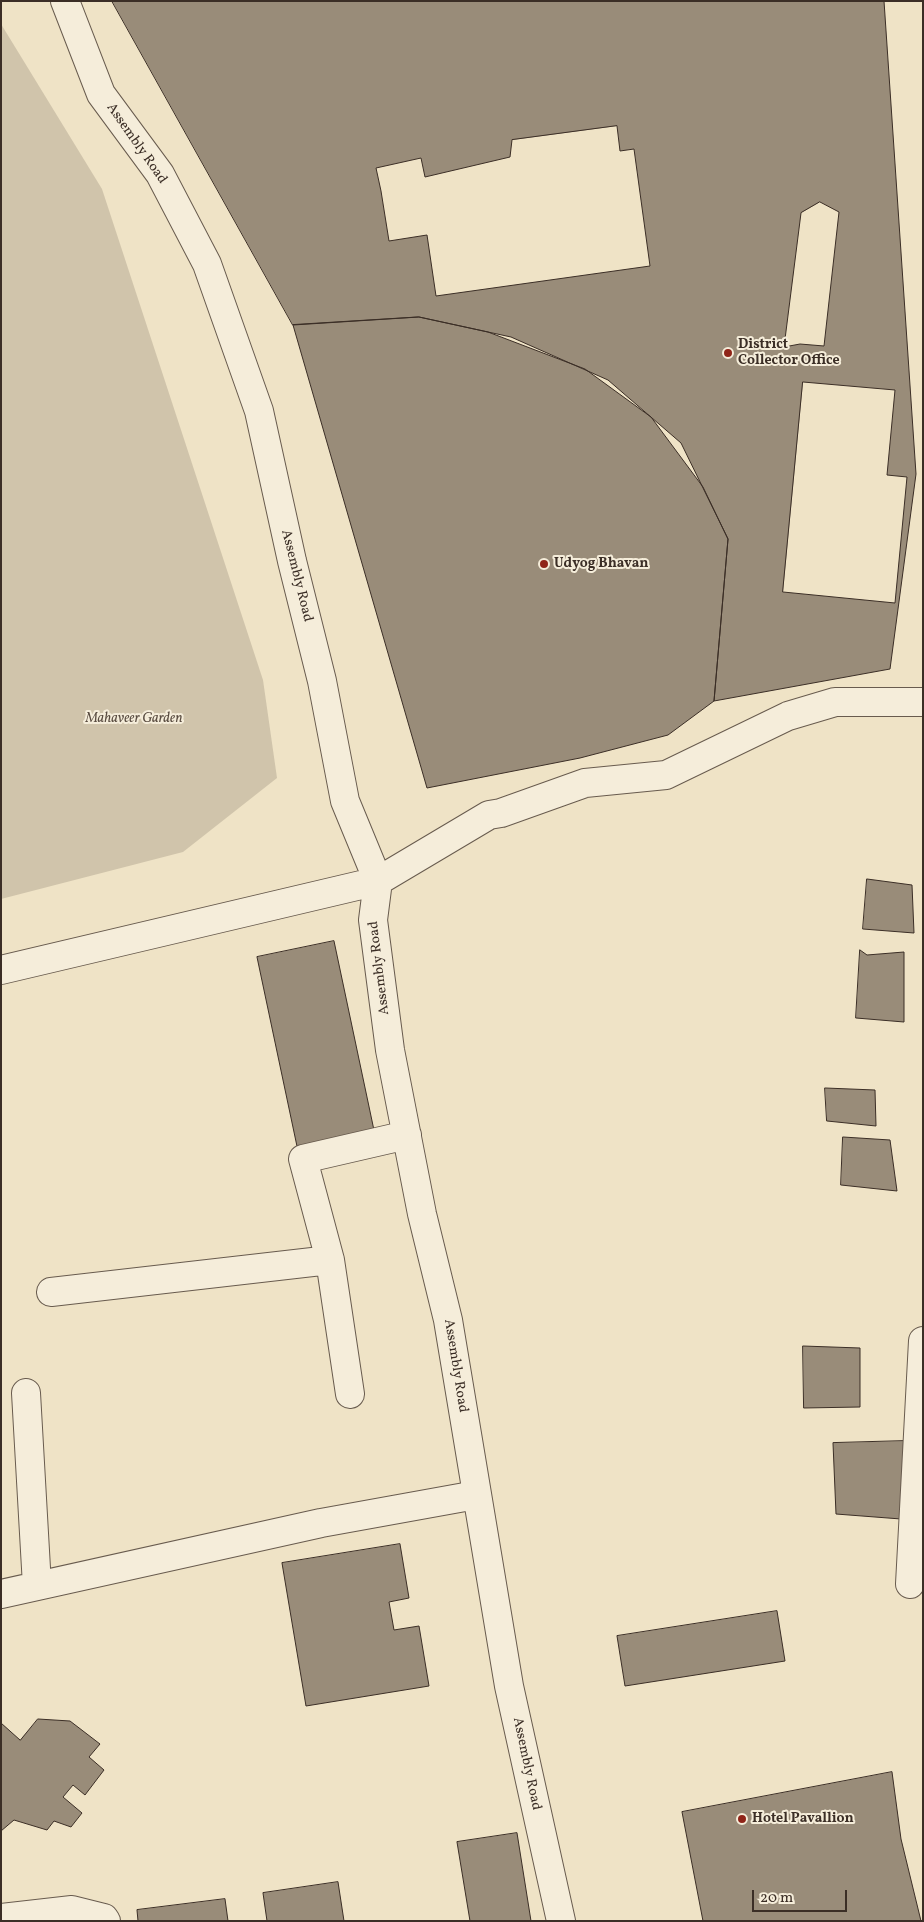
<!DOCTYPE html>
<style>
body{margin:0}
#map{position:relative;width:924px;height:1922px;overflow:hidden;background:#efe3c6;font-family:Vollkorn,serif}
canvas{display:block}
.frame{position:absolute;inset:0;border:2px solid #3b2e26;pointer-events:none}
.scale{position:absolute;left:752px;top:1890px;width:95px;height:22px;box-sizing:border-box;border:2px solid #3b2e26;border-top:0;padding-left:6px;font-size:15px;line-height:18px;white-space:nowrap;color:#3b2e26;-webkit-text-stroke:4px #f5edda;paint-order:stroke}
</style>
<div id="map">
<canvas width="924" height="1922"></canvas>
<div class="frame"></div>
<div class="scale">20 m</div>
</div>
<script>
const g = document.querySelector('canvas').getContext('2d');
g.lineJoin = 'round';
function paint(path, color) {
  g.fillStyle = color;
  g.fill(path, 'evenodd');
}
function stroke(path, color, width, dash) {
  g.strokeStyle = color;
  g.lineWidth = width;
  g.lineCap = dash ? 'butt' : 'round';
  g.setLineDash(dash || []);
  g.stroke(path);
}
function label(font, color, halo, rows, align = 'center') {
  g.font = font + ' Vollkorn,serif';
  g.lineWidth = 4;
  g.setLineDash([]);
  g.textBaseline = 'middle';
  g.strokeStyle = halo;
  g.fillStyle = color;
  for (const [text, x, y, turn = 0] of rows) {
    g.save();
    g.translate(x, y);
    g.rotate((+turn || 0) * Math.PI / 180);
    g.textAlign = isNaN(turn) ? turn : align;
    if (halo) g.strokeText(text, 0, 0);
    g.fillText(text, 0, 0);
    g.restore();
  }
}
paint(new Path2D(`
 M1,24l101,165 161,491 14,98 -94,74 -182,47z`), '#d0c4ab');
const building = new Path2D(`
 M112,1h772l32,473 -26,195 -176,32 14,-162 -47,-96 -73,-63 -97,-43 -92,-20 -126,8z
 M617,126l3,25 14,-2 16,117 -214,30 -9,-61 -38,6 -8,-50 -5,-23 45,-10 4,19 85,-20 2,-17z
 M820,202l19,10 -15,134 -24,-2 -16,3 17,-134z
 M419,317l69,15 97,37 66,48 52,70 25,52 -14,162 -46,34 -88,23 -153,30 -134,-463z
 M803,382l92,8 -8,85 20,2 -12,126 -112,-11z
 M867,879l45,6 2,48 -51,-4z
 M334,941l41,194 -77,16 -41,-194z
 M860,950l7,5 37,-3v70l-48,-4z
 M825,1088l50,2 1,36 -49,-5z
 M843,1137l47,3 7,51 -56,-6z
 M803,1346l57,2v59l-56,1z
 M905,1441l-4,78 -65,-5 -3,-71z
 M400,1544l9,54 -20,4 5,28 25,-4 10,60 -123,20 -24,-143z
 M777,1611l8,50 -160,25 -8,-50z
 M38,1719l32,2 30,23 -11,13 15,13 -19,25 -12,-10 -10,12 19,16 -11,14 -17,-6 -7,9 -33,-10 -13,11v-108l19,17z
 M892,1772l9,67 20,82h-218l-21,-109z
 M517,1833l14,88h-61l-13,-79z
 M338,1882l6,39h-77l-4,-28z
 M225,1899l3,22h-90l-1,-11z`);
paint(building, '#998c79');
stroke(building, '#3b2e26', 1);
const minor = new Path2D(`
 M65,1l36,93 59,80 47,90 52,147 33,150 30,120 23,120 33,80 -5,39 17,130 32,164 26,106 61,366 52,235
 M1,970l377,-89 111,-66 12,-2 84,-30 81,-8 122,-59 47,-14h88
 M51,1292l279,-32
 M26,1393l11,193
 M350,1394l-20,-134 -27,-101 104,-24
 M910,1584l13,-243
 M1,1594l320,-71 155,-28
 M1,1918l71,-8 32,8 2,3`);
stroke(minor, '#685b4e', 30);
stroke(minor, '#f5edda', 28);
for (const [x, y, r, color] of [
 [728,353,5,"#8f2418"],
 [544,564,5,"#8f2418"],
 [742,1819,5,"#8f2418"]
]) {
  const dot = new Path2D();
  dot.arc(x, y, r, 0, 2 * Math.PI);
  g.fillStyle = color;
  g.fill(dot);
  stroke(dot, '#f5edda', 2);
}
label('14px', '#3b2e26', '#f5edda', [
 ["Assembly Road",136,144,55],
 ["Assembly Road",296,576,76],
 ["Assembly Road",380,968,-97],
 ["Assembly Road",455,1366,81],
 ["Assembly Road",526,1764,78]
]);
label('bold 14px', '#3b2e26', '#f5edda', [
 ["District",738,345],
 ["Collector Office",738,361],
 ["Udyog Bhavan",554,564],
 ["Hotel Pavallion",752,1819]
], 'left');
label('italic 14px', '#594c41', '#f5edda', [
 ["Mahaveer Garden",134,719]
]);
</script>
